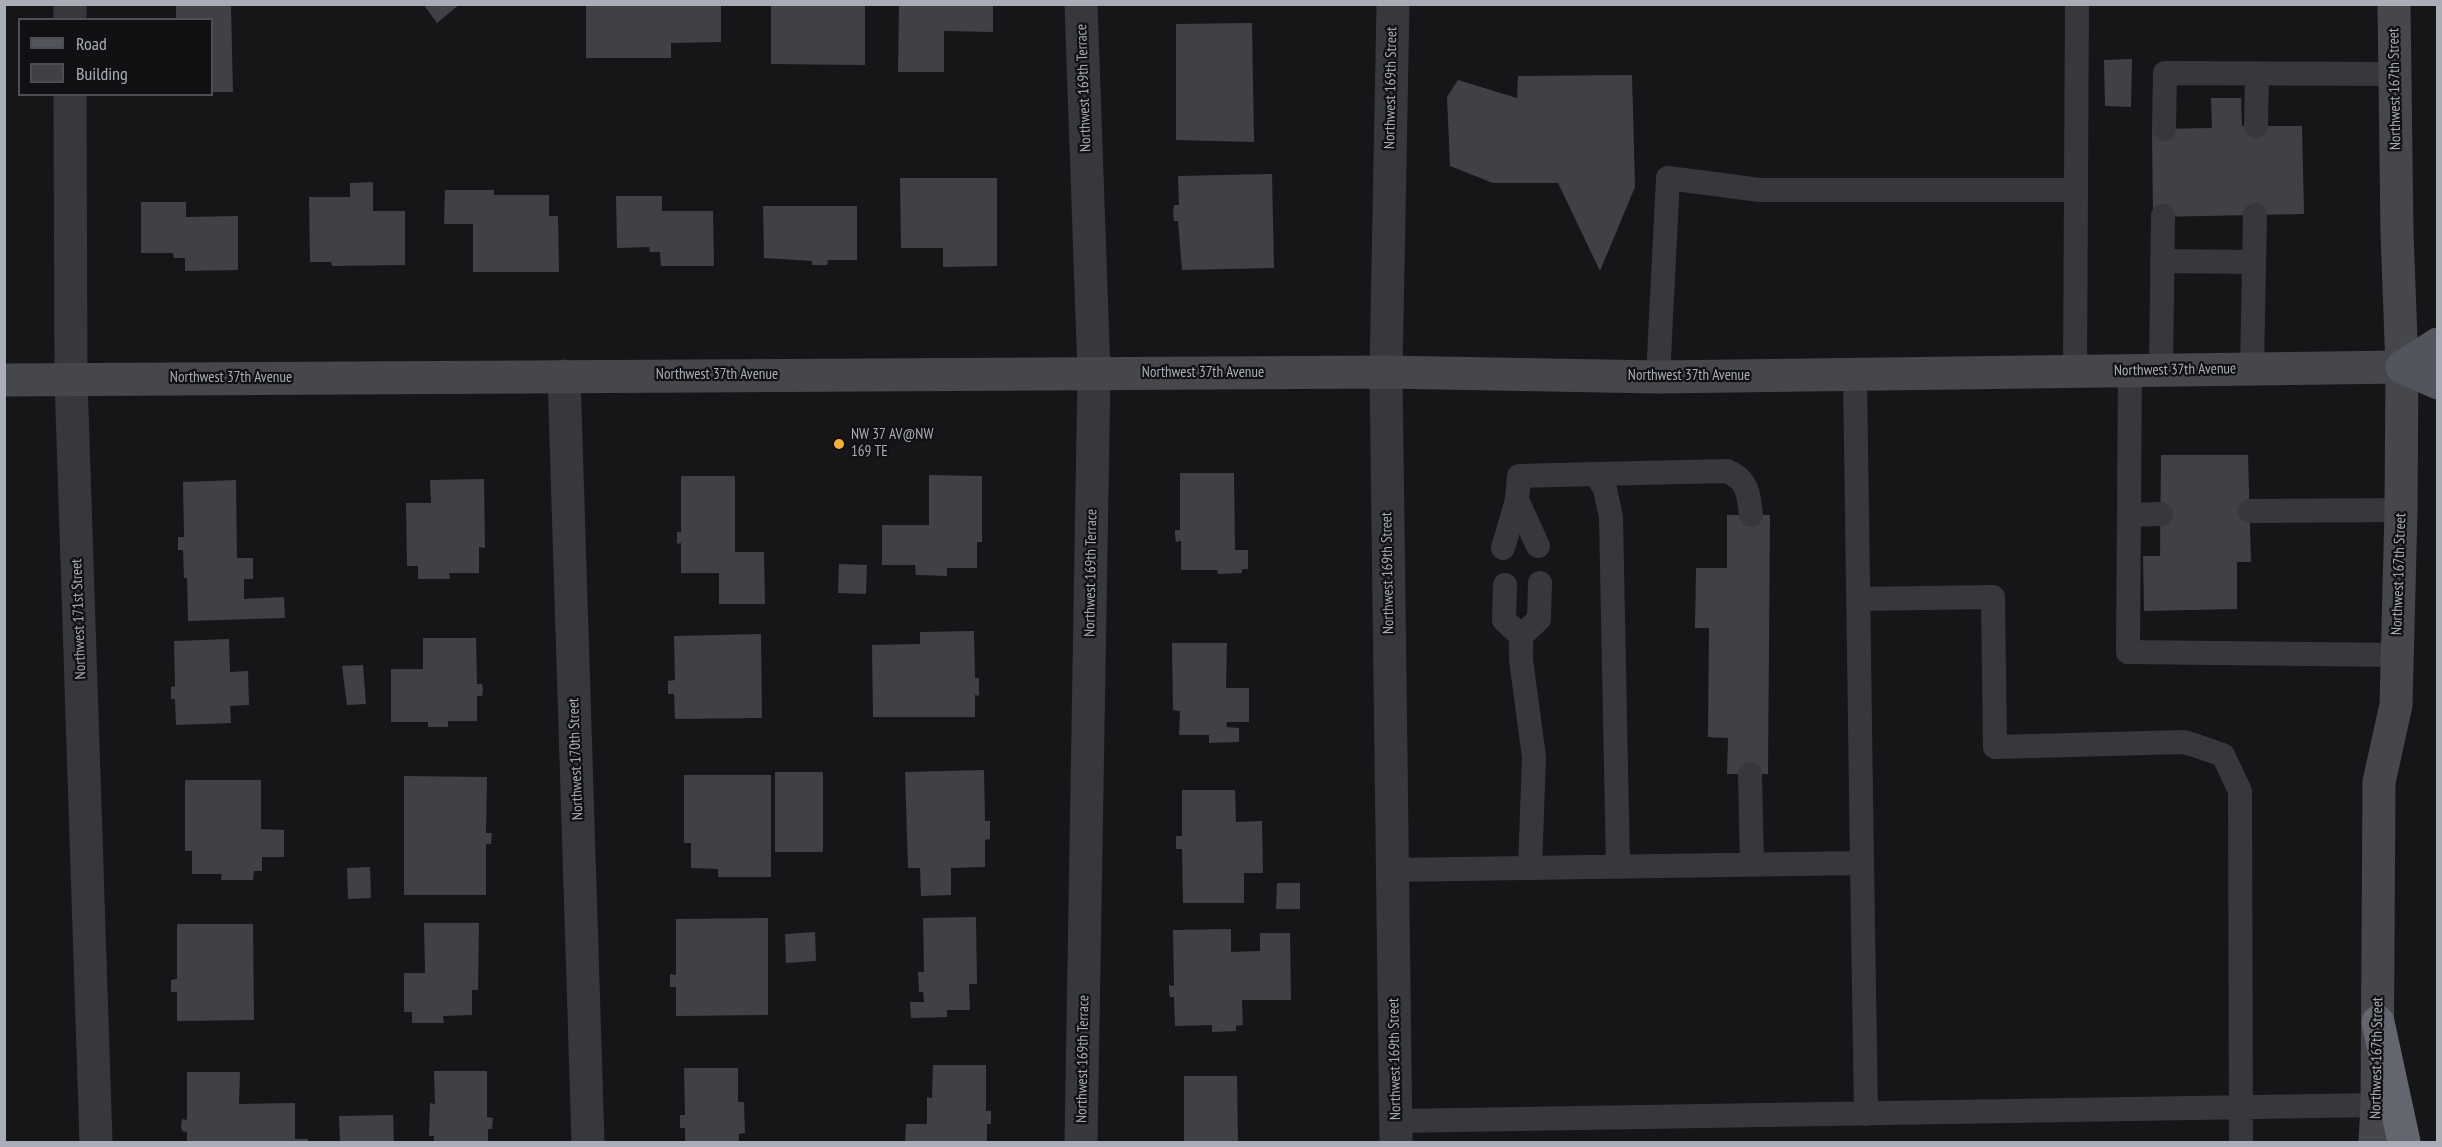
<!DOCTYPE html>
<style>
body{margin:0}
#map{position:relative;width:2442px;height:1147px;overflow:hidden;background:#161618;font-family:"PT Sans Narrow",sans-serif}
canvas{display:block}
.frame{position:absolute;inset:0;border:6px solid #a8adb8;pointer-events:none}
.legend{position:absolute;left:18px;top:18px;width:195px;height:78px;box-sizing:border-box;background:#111113;border:2px solid #4d4f55;margin:0;padding:8px 10px;list-style:none;font-size:18px;color:#a8adb8}
.legend li{display:flex;align-items:center;gap:12px;height:30px}
.legend b{width:30px;border:2px solid #4d4f55}
</style>
<div id="map">
<canvas width="2442" height="1147"></canvas>
<div class="frame"></div>
<ul class="legend">
<li><b style="height:8px;background:#53555c"></b>Road</li>
<li><b style="height:16px;background:#404145"></b>Building</li>
</ul>
</div>
<script>
const g = document.querySelector('canvas').getContext('2d');
g.lineJoin = 'round';
function paint(path, color) {
  g.fillStyle = color;
  g.fill(path, 'evenodd');
}
function stroke(path, color, width, dash) {
  g.strokeStyle = color;
  g.lineWidth = width;
  g.lineCap = dash ? 'butt' : 'round';
  g.setLineDash(dash || []);
  g.stroke(path);
}
function label(font, color, halo, rows, align = 'center') {
  g.font = font + ' "PT Sans Narrow",sans-serif';
  g.lineWidth = 4.5;
  g.setLineDash([]);
  g.textBaseline = 'middle';
  g.strokeStyle = halo;
  g.fillStyle = color;
  for (const [text, x, y, turn = 0] of rows) {
    g.save();
    g.translate(x, y);
    g.rotate((+turn || 0) * Math.PI / 180);
    g.textAlign = isNaN(turn) ? turn : align;
    if (halo) g.strokeText(text, 0, 0);
    g.fillText(text, 0, 0);
    g.restore();
  }
}
paint(new Path2D(`
 M176,4h55l2,88h-21v-72h-36z
 M423,4h37l-23,19z
 M607,4h114v38l-50,1v15h-85v-52z
 M771,4h94v61l-94,-1z
 M899,4h94v28l-49,-1v41h-46z
 M1252,23l2,119 -78,-2v-116z
 M2132,59l-1,48 -26,-1 -1,-46z
 M1632,75l3,112 -35,84 -42,-88h-65l-43,-17 -3,-69 11,-17 59,18 1,-22z
 M2211,98h30l1,28h60l2,88 -151,3 -1,-88 60,-1z
 M1272,174l2,94 -92,2 -4,-49h-4l-1,-8 1,-8h5l-1,-29z
 M900,178h97v88l-54,1v-19h-42z
 M373,182v29h32v54l-73,1 -1,-4h-21l-1,-65h41v-14z
 M445,190h49v5h55v21h9l1,56h-86v-48h-29z
 M616,196h46v15h51l1,55h-53l-1,-14h-10l-1,-5 -32,1z
 M141,202h45v15l52,-1v54l-53,1v-13h-11l-1,-5h-32z
 M763,206h94v54h-29l-1,5h-15v-4l-48,-3z
 M2161,455h87l3,107h-14v47l-93,2 -1,-55h17z
 M1180,473h54l1,77h13v19h-6v4l-24,1 -1,-4h-36v-29l-5,1 -1,-7v-5h5z
 M929,475l53,1v66h-5v26h-30v8l-31,-1 -1,-10h-33v-40h47z
 M681,476h54v76h29l1,52h-46v-31h-38v-30l-4,1v-12h4z
 M484,479l1,69 -6,-1v26h-30l1,6h-32v-13h-11l-1,-63h25l-1,-23z
 M236,480l1,78h16v21h-9v20l40,-2 1,21 -97,3 -1,-43h-3l-1,-28h-5v-13h6l-1,-55z
 M1727,515h43l-2,259h-41l1,-36 -20,-1 1,-109h-14l1,-60h31z
 M839,564l28,1 -1,29 -28,-1z
 M974,631l1,47h4v18l-4,-1v22h-102l-1,-72 48,-1v-12z
 M761,634l1,84 -87,1 -1,-25h-6v-13l7,-1 -1,-44z
 M423,638h53l1,46h5l1,6 -1,6h-5v25h-29v6h-20v-5h-37v-53h32z
 M229,639l1,33 18,-1 1,34 -19,1 1,17 -55,2 -1,-26h-4v-12l4,-1 -1,-45z
 M1172,643h55l-1,45h23v34h-22l-1,5 13,1v14l-30,1v-8h-30l1,-24 -7,-1z
 M363,665l3,39 -19,1 -5,-39z
 M984,770l1,51h5v18l-5,1v27l-34,1v27l-30,1 -1,-28h-12l-3,-96z
 M775,772h48v80h-48z
 M684,775h87v102h-53v-8l-27,-1v-25h-7z
 M404,776l83,1 -1,56h6l-1,11h-5v51h-82z
 M185,780h76v49l23,1v27h-22v14h-8l-1,9h-32l1,-6h-30v-23h-7z
 M1182,790h53l1,32 26,-1 1,52h-19v30h-61l-1,-54h-6v-13h6z
 M370,867l1,31 -23,1 -1,-31z
 M1277,883h23v26h-24z
 M976,917l1,67h-8l1,26h-23v7l-36,1 -1,-16h14l-1,-10h-4l-1,-20h6l-1,-54z
 M768,918v97l-92,1v-29h-6v-13l6,1v-56z
 M424,923h55l-1,67h-6v25l-29,1 1,7h-32v-11h-8v-39h21z
 M177,924h76l1,96 -77,1v-29h-6v-12l6,-1z
 M1231,929v23l29,-1v-18h30l1,67h-49l1,25 -7,1v5l-24,1v-7l-37,1 -1,-29h-4l-1,-6v-6l5,1 -1,-56z
 M815,932l1,29 -30,2 -1,-29z
 M933,1065h53v46h5v13h-4v18h-82l1,-18h21v-27l5,1z
 M684,1068h54v34h6l1,31 -6,1v8h-54v-14h-5v-13h5z
 M434,1071h53v46l6,1 -1,11h-4v13h-54v-6h-5l1,-33 5,1z
 M187,1072h53l-1,32 56,-1v36h13v3h-121v-10l-5,-1 -1,-5 1,-7 5,1z
 M1184,1076h53l1,66h-54z
 M393,1115l1,27h-54l-1,-26z`), '#404145');
stroke(new Path2D(`
 M2256,126l1,-52
 M2164,129l1,-56 229,1
 M2162,261l92,1
 M2252,369l3,-154
 M2130,370l-2,282 269,3
 M2161,370l2,-154
 M2075,372l2,-368
 M1658,377l10,-199 92,12h315
 M1596,474l131,-3c20,8 22,23 24,44
 M1517,500l21,46
 M2250,511l151,-1
 M2129,515l32,-1
 M1503,548l14,-48 2,-24 77,-2 9,15 6,28 7,350
 M1505,585l-1,35 17,16v24l13,97 -4,111
 M1858,599l135,-2 2,150 190,-5 38,13 17,36 1,351
 M1521,636l18,-17 1,-36
 M1750,774l2,91
 M1862,863l4,251
 M1392,870l470,-7 -7,-488
 M1396,1121l981,-16`), '#37383d', 24);
stroke(new Path2D(`
 M70,4v16
 M1081,4l13,369 -13,769
 M1393,4l-7,368 10,770
 M70,94l1,285 25,763
 M564,376l24,766`), '#37383d', 33);
stroke(new Path2D(`
 M4,380l1382,-8 272,5 744,-10
 M2375,1142l2,-37 2,-323 17,-77 5,-195 1,-143 -5,-134 -3,-229`), '#45474d', 33);
stroke(new Path2D(`
 M2402,367l36,-23
 M2402,367l36,16`), '#53555c', 33);
stroke(new Path2D(`
 M2378,1022l26,120`), '#63666e', 33);
for (const [x, y, r, color] of [
 [839,444,6,"#f2b134"]
]) {
  const dot = new Path2D();
  dot.arc(x, y, r, 0, 2 * Math.PI);
  g.fillStyle = color;
  g.fill(dot);
  stroke(dot, '#111113', 2);
}
label('15px', '#a8adb8', '#111113', [
 ["Northwest 169th Terrace",1084,88,-92],
 ["Northwest 169th Street",1391,88,-89],
 ["Northwest 167th Street",2395,89,-91],
 ["Northwest 37th Avenue",2175,370,-1],
 ["Northwest 37th Avenue",1203,373],
 ["Northwest 37th Avenue",717,375],
 ["Northwest 37th Avenue",1689,376],
 ["Northwest 37th Avenue",231,378],
 ["Northwest 169th Terrace",1091,573,-89],
 ["Northwest 169th Street",1388,573,-91],
 ["Northwest 167th Street",2399,574,-88],
 ["Northwest 171st Street",79,619,-92],
 ["Northwest 170th Street",576,759,-92],
 ["Northwest 167th Street",2377,1058,-89],
 ["Northwest 169th Terrace",1083,1059,-89],
 ["Northwest 169th Street",1395,1059,-91]
]);
label('15px', '#a8adb8', '#111113', [
 ["NW 37 AV@NW",851,435],
 ["169 TE",851,452]
], 'left');
</script>
